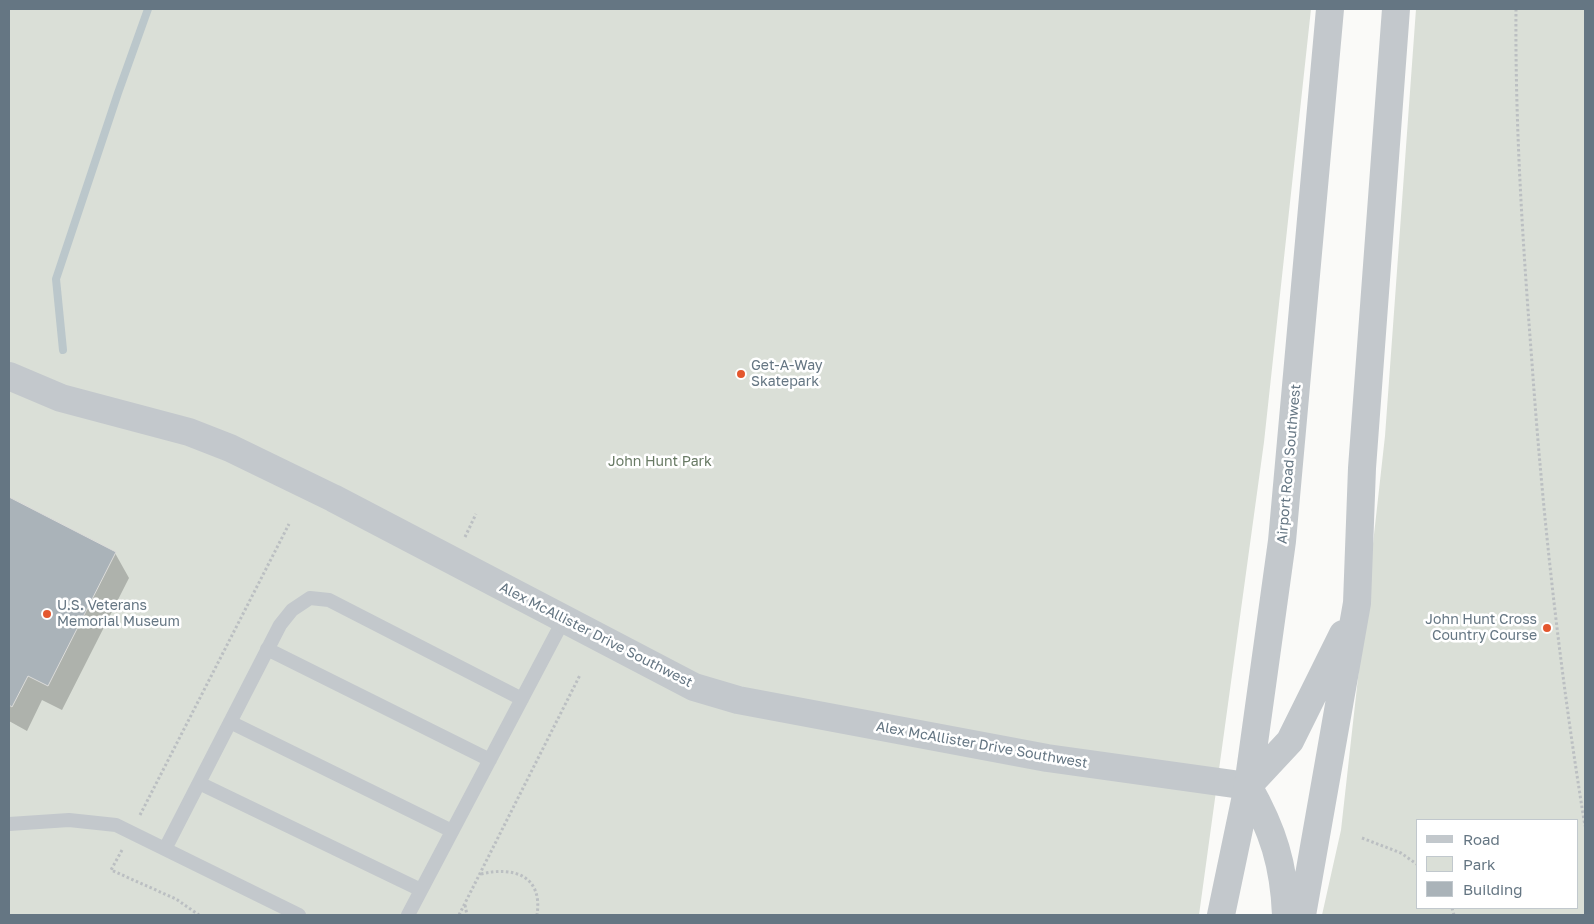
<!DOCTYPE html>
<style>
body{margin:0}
#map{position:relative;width:1594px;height:924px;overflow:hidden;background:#fafaf8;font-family:"Golos Text",sans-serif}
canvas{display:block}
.frame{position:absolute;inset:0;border:10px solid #657683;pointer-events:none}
.legend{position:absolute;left:1416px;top:819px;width:162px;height:90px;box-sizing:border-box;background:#fff;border:1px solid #c1c8cd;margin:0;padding:6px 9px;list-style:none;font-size:15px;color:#657683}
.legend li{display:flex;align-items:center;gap:10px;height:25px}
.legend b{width:25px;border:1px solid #c1c8cd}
</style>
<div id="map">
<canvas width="1594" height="924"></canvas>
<div class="frame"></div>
<ul class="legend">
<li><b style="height:6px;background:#c3c8cc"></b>Road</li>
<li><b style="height:14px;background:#dadfd7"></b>Park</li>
<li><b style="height:14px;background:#aab3b9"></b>Building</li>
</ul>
</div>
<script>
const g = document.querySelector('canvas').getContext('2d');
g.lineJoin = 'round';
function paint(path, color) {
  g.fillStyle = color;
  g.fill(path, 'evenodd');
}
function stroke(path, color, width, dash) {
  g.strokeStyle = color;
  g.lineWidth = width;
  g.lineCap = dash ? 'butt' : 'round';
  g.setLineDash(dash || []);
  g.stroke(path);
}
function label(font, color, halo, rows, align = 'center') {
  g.font = font + ' "Golos Text",sans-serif';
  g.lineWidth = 5;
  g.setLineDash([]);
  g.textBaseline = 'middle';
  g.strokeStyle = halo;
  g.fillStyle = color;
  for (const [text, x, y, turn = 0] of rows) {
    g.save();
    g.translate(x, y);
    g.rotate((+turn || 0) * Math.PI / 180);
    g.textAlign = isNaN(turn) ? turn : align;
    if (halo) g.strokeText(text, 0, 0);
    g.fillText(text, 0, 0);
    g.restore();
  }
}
paint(new Path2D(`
 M9,9h1302l-47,433 -65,473h-1190z
 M1416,9h169v906h-263l19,-85 44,-394zM1418,820h160v88h-160z`), '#dadfd7');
paint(new Path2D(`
 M9,499l106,54 14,25 -67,132 -20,-10 -15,31 -18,-10z`), '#0003');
stroke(new Path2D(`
 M63,350l-7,-71 62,-186 30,-84`), '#bbc7cb', 8);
const building = new Path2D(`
 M9,497l107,55 -68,134 -20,-10 -16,31 -3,-2z`);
paint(building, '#aab3b9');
stroke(building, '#dcdcda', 1);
stroke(new Path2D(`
 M1516,9c-1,118 7,237 16,354 11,156 28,310 53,463
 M465,537l11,-23
 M140,815l149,-291
 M1362,838l39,15 17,12
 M122,850l-11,20 65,29 23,16
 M481,874c33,-8 62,2 56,41
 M465,905l2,10
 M1452,908l2,7
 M459,915l121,-240`), '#bbbfc2', 3, [2.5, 2.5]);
stroke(new Path2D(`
 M267,649l223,111
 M230,722l222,109
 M199,783l222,107
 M9,824l60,-4 47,5 183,90
 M165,849l115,-224 12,-15 18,-12 19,2 193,99
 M408,915l156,-296`), '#c3c8cc', 14);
stroke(new Path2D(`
 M9,376l52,22 128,34 41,16 103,50 361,189 44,13 309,58 201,28`), '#c3c8cc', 28);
stroke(new Path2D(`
 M1248,786l42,-45 53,-107
 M1248,786c25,44 36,79 38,129
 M1221,915l27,-129 34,-245 48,-532
 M1302,915l55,-312 5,-135 34,-459`), '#c3c8cc', 28);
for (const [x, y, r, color] of [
 [741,374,5,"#e4572e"],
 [47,614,5,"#e4572e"],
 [1547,628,5,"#e4572e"]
]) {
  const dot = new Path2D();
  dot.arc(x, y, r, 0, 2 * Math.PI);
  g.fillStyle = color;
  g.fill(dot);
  stroke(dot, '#fff', 2);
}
label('14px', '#657683', '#fff', [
 ["Get-A-Way",751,366],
 ["Skatepark",751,382],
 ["U.S. Veterans",57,606],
 ["Memorial Museum",57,622],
 ["John Hunt Cross",1537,620,"right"],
 ["Country Course",1537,636,"right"]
], 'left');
label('14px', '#687a64', '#fff', [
 ["John Hunt Park",660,462]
]);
label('14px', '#657683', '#fff', [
 ["Airport Road Southwest",1289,464,-85],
 ["Alex McAllister Drive Southwest",596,635,27],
 ["Alex McAllister Drive Southwest",982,745,10]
]);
</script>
